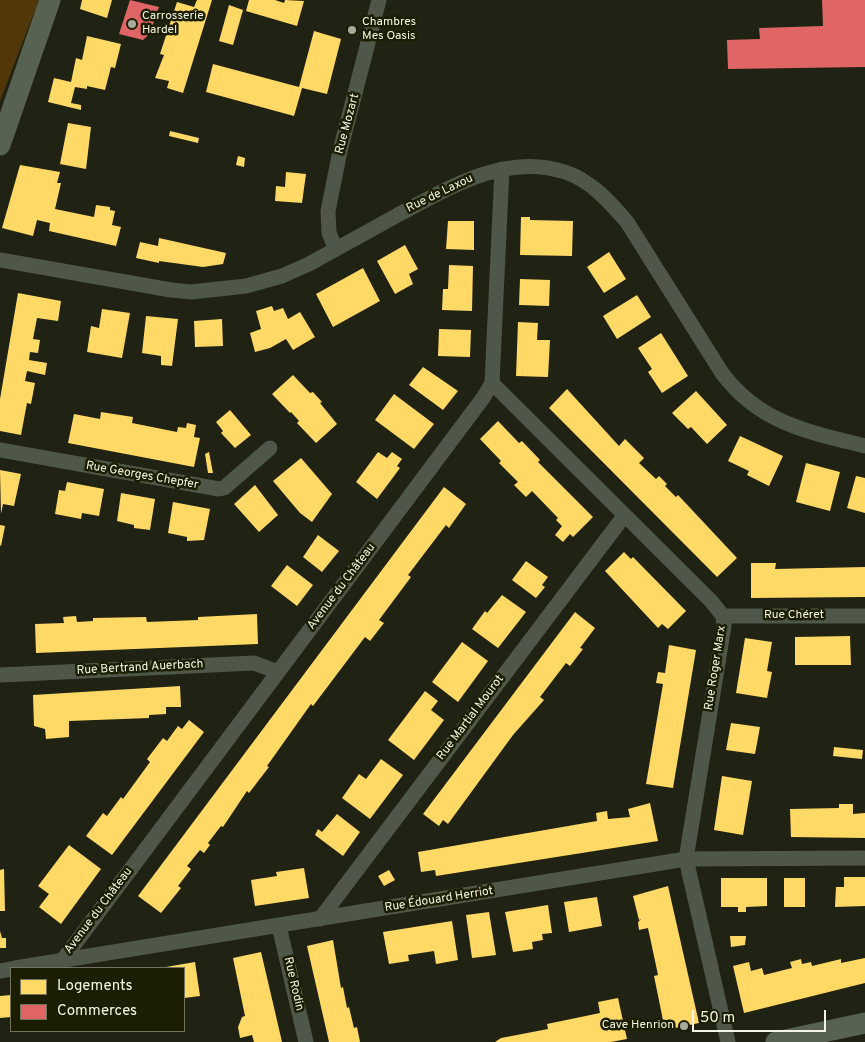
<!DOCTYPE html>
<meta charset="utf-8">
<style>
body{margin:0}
#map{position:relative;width:865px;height:1042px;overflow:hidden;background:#202213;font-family:Overpass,sans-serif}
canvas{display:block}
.legend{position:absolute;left:10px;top:967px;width:175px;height:65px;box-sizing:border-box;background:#1c1e04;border:1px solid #72745e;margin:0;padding:6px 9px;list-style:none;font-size:15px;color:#f2f5e5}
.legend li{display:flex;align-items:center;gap:10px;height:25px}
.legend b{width:25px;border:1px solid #72745e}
.scale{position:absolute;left:692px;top:1010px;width:134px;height:22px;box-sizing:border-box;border:2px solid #f2f5e5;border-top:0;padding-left:6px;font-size:15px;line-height:18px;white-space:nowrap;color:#f2f5e5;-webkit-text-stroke:4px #1c1e04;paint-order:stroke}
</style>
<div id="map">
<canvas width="865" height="1042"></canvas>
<ul class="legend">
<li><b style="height:14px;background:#ffd966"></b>Logements</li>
<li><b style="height:14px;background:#e06666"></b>Commerces</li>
</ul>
<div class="scale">50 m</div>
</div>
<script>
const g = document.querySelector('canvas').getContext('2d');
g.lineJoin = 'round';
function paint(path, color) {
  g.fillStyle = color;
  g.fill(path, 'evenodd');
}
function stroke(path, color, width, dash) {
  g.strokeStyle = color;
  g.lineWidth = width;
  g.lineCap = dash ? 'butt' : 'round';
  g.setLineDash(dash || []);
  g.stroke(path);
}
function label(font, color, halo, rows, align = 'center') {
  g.font = font + ' Overpass,sans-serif';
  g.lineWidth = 5;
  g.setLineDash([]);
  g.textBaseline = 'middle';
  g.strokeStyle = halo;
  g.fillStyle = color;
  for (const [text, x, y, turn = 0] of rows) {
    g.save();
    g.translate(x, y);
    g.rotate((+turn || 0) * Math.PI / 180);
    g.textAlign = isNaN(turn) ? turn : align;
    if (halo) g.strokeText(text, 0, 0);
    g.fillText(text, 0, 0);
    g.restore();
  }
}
paint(new Path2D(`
 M0,0h39l-39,101z`), '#523708');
paint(new Path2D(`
 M82,0h30l-5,18 -27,-9z
 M197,0h15l-29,93 -16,-5 2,-7 -14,-3 9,-23 -4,-1 17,-52 17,5z
 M249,0h26l9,3 1,-3 19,1 -7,25 -51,-15z
 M229,5l14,5 -10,35 -14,-4z
 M314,31l27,8 -14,55 -25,-6 -8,28 -88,-24 7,-28 86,23z
 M87,36l34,8 -6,24 -4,-1 -6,23 -18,-4v3l-12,-2 -4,16 10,2v5l-33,-8 6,-24 17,4 5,-24 6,2z
 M68,123l23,4 -5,42 -26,-5z
 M170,131l29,7 -1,5 -29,-7z
 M238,156l7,2 -1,9 -8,-2z
 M20,165l40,7 -3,11h4l-6,26 39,8 2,-12 14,2v3l5,1 -3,14 9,2 -5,19 -67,-15 1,-8 -13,-3 -4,16 -31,-8z
 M286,172l20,2 -4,29 -27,-2 1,-15 9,1z
 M521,217h9v3l43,1 -1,35 -52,-1z
 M448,221h26v29l-28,-1z
 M159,238l67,15 -3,11 -20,3 -44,-6v2l-23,-5 4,-16 18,4z
 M405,245l13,24 -9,5 4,10 -18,10 -18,-33z
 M609,252l17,27 -22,14 -17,-26z
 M449,265l24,1 -1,45 -30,-1 1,-21h5z
 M363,268l17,33 -47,26 -17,-33z
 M520,279l30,1 -1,26 -30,-1z
 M18,293l43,8 -3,20 -21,-3 -4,21 7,1 -2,13 -8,-1 -1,8 18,3 -2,12 -18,-4 -2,10 10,2 -4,21 -4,-1 -6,32 -21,-4v-32z
 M637,295l14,22 -34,22 -14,-23z
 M272,306l2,5 9,-3 5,11 12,-7 15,25 -22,13 -7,-11 -16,9 -15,4 -5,-19 11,-4 -5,-18z
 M102,309l28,4 -8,45 -35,-6 4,-26 8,2z
 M146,316l32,3 -6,47 -11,-1v-9l-19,-3z
 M222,319l1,27 -28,1 -1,-26z
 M518,322l20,1 -1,17h13l-2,37 -32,-1z
 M439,329l32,1 -1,27 -32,-1z
 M661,333l27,43 -26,17 -14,-21 4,-3 -14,-21z
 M423,367l35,24 -15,19 -34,-25z
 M293,375l17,18 3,-1 9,10 -2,1 17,21 -21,19 -19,-20 2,-2 -8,-9 -1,1 -18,-19z
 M567,389l52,57 6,-7 19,19 -5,5 17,16 3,-3 8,8 -2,2 11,11 2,-2 59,63 -20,19 -168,-169z
 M696,391l31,34 -20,19 -16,-17 -3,2 -16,-16z
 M394,394l40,30 -20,25 -39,-29z
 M230,410l21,25 -16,13 -14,-15 2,-2 -7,-9z
 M101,412l32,5 -1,6 45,9 1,-5 8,1 1,-5 9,2 -2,12 6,1 -6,29 -126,-24 6,-29 26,5z
 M498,421l21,22 3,-2 18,19 -2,2 55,55 -20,20 -3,-3 -7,8 -8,-7 7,-9 -6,-6 2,-2 -26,-27 -6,6 -12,-12 4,-3 -19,-19 2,-2 -21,-22z
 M740,436l43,20 -14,30 -22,-11 2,-4 -21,-10z
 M209,452l4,21h-5l-3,-19z
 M378,452l9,6 5,-6 10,7 -5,7 3,2 -23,31 -21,-17z
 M301,458l31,36 -20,28 -12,-9 -27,-32z
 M806,463l34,9 -10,39 -34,-9z
 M0,470l21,4 -7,32 -11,-2 -2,10z
 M856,476l9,2v35l-18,-5z
 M67,482l37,7 -5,27 -17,-3 -1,6 -26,-5 4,-24 6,1z
 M255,485l23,30 -19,17 -25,-28z
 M444,487l22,17 -17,24 -3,-3 -38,50 3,2 -32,43 5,3 -14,18 -5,-4 -52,69 -2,-2 -44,62 2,1 -20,26 -2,-2 -24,36 -2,-1 -13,17 2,2 -6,8 -4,-3 -13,16 4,3 -13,17 3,2 -20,25 -23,-17z
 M121,493l34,6 -5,31 -16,-2v-3l-17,-4z
 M173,502l37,7 -6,31 -17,1v-4l-19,-4z
 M0,525l5,1 -4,20 -1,-1z
 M318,535l21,16 -17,21 -19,-15z
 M624,552l7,7 2,-2 53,54 -18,18 -6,-5 -4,4 -53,-57z
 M526,561l22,16 -6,8 3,2 -9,11 -24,-18z
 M751,563h25l-1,6 90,-2v30l-114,1z
 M287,565l26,20 -16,21 -26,-20z
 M502,595l24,17 -28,36 -26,-19 13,-18 2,2z
 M575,612l20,16 -15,20 3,1 -13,17 -4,-3 -26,34 4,3 -31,35 -65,89 -5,-4 -4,6 -16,-12z
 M257,614l1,30 -222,9 -1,-29 29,-1 -1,-6 13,-1 1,6 16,-1v-3l53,-1 1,5 51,-2v-3z
 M850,636l1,29h-56v-28z
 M745,638l27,4 -5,29 5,1 -5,26 -31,-5z
 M462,642l26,19 -30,41 -26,-20z
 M669,645l27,5 -23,138 -27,-4 17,-100 -7,-1 2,-11 7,1z
 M180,686l1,21h-15v7l-17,1v3l-80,3v16l-23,2 -1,-10 -11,-3 -1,-31z
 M425,691l13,10 -7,9 13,10 -30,40 -26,-20z
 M189,720l15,12 -92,123 -26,-19 17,-23 4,3 14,-19 2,2 27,-37 -3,-3 16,-21 4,3 11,-15 4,3z
 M731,723l29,4 -5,27 -29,-4z
 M834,747l29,3 -1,9 -29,-3z
 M381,759l22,16 -33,44 -28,-21 17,-24 7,5z
 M722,776l30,5 -9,54 -29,-5z
 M650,803l8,38 -222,35 -1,-6 -14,2 -3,-20 179,-31 -1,-8 11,-2 1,8 22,-2 -2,-8z
 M839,804h14v10l12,-1v25l-74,-1 -1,-28 49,-1z
 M337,814l23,18 -17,24 -28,-21 3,-6 4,3z
 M69,845l32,24 -40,55 -22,-17 10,-13 -11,-8z
 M304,868l5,30 -54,8 -4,-26 26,-4 -1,-4z
 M4,869l1,42h-5v-41z
 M389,870l6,10 -11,6 -6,-10z
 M844,877h21v29l-30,1 1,-20h8z
 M721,878h46v28l-21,1v5h-8v-5h-17z
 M784,878h21v29h-21z
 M668,886l31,137 -34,7 -11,-54 4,-1 -10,-47 -9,2 -1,-8 3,-3 -2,1 -6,-24z
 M597,897l5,29 -33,6 -5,-30z
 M548,905l4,28 -10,1 1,6 -11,2 1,7 -20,3 -8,-40z
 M489,912l7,43 -24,3 -6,-43z
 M452,921l6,39 -22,4 -2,-13 -26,4 1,6 -20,3 -6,-32z
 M0,931l2,7h4v10h-6z
 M730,936h16l-1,9 -14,2z
 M333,940l8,48 2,-1 4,21 2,-1 5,21 3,-1 3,15h-31l-22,-96z
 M261,952l15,64 6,26h-28l-2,-7 -12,3 -2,-11 4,-10 3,-1 -12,-58z
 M865,958v25l-121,30 -11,-47 16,-4 2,9 11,-3 2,7 28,-7 -2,-6 11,-3 1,5 9,-2 1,4 29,-7v4z
 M195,962l5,34 -16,2v-30l-18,-1z
 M11,995v22l-11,1v-22z
 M618,998l9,41 -16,3h-116l6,-4 47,-9 -1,-5 53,-11 -2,-11z`), '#ffd966');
paint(new Path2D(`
 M130,0l29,7 -9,26 -7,7 -24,-6z
 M822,0h43v67l-137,2 -1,-29 33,-1 -1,-11 64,-2z`), '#e06666');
stroke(new Path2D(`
 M336,249l-7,-16 -1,-22 12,-60 39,-151
 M0,260l171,30 20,2 55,-6 36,-10 27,-12c29,-16 58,-32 87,-48 51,-27 109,-64 169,-44 25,8 45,30 62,50l95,151c37,50 86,59 143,73
 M492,383l219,218 12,15 1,10 -38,233 42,183
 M0,450l219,39 5,-1 46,-40
 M723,616h142
 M0,675l254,-12 24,9
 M320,919l304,-403
 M279,926l27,116
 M62,961l421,-563 9,-15 10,-214
 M15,968l671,-109 179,-1
 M0,971l11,-2`), '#4f5848', 15);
stroke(new Path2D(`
 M0,145l50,-145
 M776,1042l89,-19`), '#576250', 21);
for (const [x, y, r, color] of [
 [132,24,5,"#a8ab9c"],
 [352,30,5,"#a8ab9c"],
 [684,1026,5,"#a8ab9c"]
]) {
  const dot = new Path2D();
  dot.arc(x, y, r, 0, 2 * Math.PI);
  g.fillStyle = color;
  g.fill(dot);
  stroke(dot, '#1c1e04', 2);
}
label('12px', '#f2f5e5', '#1c1e04', [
 ["Carrosserie",142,17],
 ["Hardel",142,31],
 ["Chambres",362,23],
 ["Mes Oasis",362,37],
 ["Cave Henrion",674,1026,"right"]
], 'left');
label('12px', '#f2f5e5', '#1c1e04', [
 ["Rue Mozart",348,124,-75],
 ["Rue de Laxou",440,194,-26],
 ["Rue Georges Chepfer",142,476,10],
 ["Avenue du Château",342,587,-53],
 ["Rue Chéret",794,616],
 ["Rue Bertrand Auerbach",140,668,-3],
 ["Rue Roger Marx",716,668,-81],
 ["Rue Martial Mourot",471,718,-53],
 ["Rue Édouard Herriot",439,900,-9],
 ["Avenue du Château",99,911,-53],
 ["Rue Rodin",293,984,77]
]);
</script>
